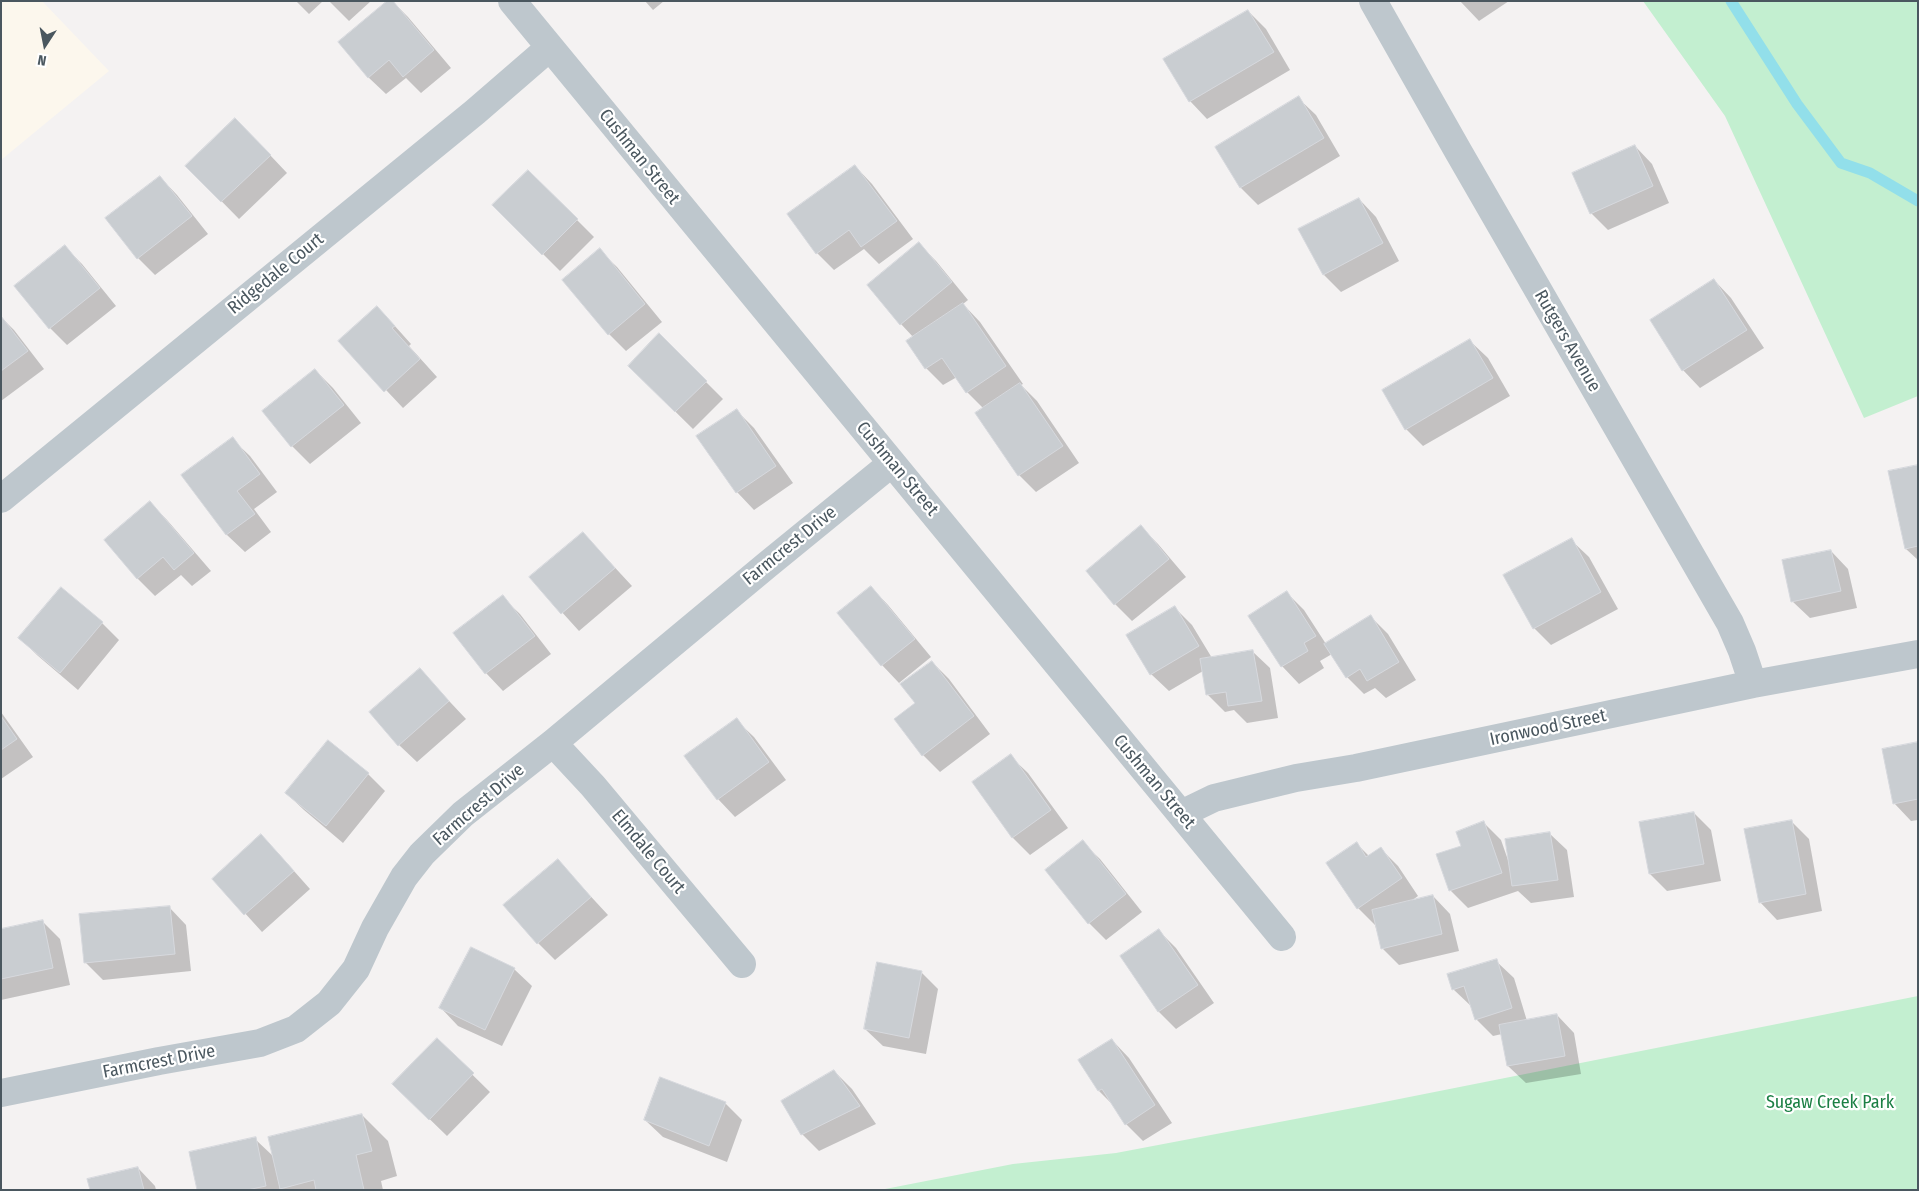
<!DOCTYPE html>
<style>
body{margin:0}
#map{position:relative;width:1919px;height:1191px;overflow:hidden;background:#f4f2f2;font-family:"Fira Sans Condensed",sans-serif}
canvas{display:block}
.frame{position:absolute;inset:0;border:2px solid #4a575f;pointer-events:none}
.north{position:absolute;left:20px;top:20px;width:50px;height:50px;-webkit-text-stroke:4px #fff;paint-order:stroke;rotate:191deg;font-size:14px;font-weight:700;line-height:20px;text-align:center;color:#4a575f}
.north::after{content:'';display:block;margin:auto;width:18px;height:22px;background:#4a575f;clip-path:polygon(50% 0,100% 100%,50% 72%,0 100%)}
</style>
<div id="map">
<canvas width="1919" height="1191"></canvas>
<div class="frame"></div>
<div class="north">N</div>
</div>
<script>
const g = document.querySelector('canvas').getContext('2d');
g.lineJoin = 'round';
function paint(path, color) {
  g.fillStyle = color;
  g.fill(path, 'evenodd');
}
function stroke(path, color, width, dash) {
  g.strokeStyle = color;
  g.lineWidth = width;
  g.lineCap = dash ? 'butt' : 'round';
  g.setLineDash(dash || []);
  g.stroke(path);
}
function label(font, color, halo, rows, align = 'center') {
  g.font = font + ' "Fira Sans Condensed",sans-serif';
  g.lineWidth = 4.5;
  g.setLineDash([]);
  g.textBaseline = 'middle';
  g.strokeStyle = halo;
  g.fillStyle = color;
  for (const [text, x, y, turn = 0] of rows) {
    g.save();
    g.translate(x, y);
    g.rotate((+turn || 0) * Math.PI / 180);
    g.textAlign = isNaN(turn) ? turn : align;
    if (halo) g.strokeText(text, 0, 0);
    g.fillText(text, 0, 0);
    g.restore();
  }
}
paint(new Path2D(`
 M1,1h41l67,70 -108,89z`), '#fcf7ed');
paint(new Path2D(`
 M1643,1h275v395l-54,22 -139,-302z
 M1918,996v194h-1038l133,-26 103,-11 253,-48z`), '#c3efd0');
paint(new Path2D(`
 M296,1h27l-14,13z
 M329,1h42l-22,20z
 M392,1l16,16 43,51 -30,25 -15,-15 -20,16 -18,-17z
 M645,1h19l-11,9z
 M1460,1h49l-30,20z
 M1248,11l18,18 24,41 -83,49 -17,-18z
 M1298,98l18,17 24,41 -82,49 -17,-17 -24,-41z
 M253,137l34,36 -48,46 -52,-53z
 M1635,146l17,18 17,39 -61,27 -17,-17z
 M855,166l17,18 41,55 -34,25 -15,-15 -30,21 -17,-17z
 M528,171l66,66 -34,34 -66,-66z
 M160,177l17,18 31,39 -53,41 -17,-17z
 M1359,199l17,18 23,44 -58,31 -17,-17z
 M919,244l17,17 32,39 -5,4 17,18 43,62 -2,1 16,16 42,62 -43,29 -17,-17 -35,-66 -17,-17 -10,-15 -14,8 -17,-17 -12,-30 -13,-14z
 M65,247l17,17 34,42 -49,39 -17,-17z
 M599,250l18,17 45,55 -36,29 -17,-17z
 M1714,280l17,18 33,50 -64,40 -17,-18z
 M1,317l13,13 30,39 -43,32z
 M394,325l17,19 -2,2 28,31 -34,31 -63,-67z
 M659,335l64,64 -30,30 -64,-63z
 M1470,341l18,17 22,38 -87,50 -17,-17z
 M315,370l18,18 28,35 -51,41 -18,-18 -28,-35z
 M736,410l18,18 39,55 -39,27 -17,-18z
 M232,439l18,17 27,36 -23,17 17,23 -26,20 -18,-17 -45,-59z
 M150,503l17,17 44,51 -19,15 -11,-11 -26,21 -17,-17 -32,-39z
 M1141,527l17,17 28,33 -54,44 -17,-17z
 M583,533l49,53 -53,45 -48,-53z
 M1571,540l18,17 29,52 -67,36 -17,-17z
 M1917,545l1,3v12l-12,-11z
 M1831,551l17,18 9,39 -47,10 -18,-17z
 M871,587l17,18 43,52 -32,26 -17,-18z
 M1287,593l17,17 22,34 45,-27 17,17 28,46 -30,18 -11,-10 -11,6 -17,-17 -15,-23 -12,7 4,7 -25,16 -17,-18z
 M502,597l18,17 31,40 -48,37 -17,-18z
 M1175,608l17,17 20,33 40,-7 18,17 8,50 -31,5 -13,-13 -9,2 -17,-17 -5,-24 -34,20 -18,-17z
 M102,623l17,17 -41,50 -41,-35 -17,-17z
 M932,662l17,17 41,55 -50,38 -17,-17 -6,-52z
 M420,670l46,49 -49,43 -18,-17z
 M1,712l32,45 -32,22z
 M736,720l18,17 32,43 -51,37 -17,-18z
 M1918,744v76l-7,1 -17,-18z
 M1010,756l18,17 40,55 -38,27 -17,-17 -40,-55z
 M368,774l17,17 -42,52 -39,-33 -18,-17z
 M1694,813l17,17 10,51 -54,10 -17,-17 -10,-51z
 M1791,821l18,18 13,72 -45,9 -17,-18z
 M1484,823l17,17 7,20 41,-27 18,17 7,47 -43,6 -13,-12 -50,17 -18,-18 13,-43z
 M1082,842l18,17 42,53 -36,28 -17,-17z
 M1357,844l12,12 12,-7 17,17 20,30 -8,6 23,-6 17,18 9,37 -60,14 -17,-17 -7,-23 -17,-17z
 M278,853l32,36 -48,43 -48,-53z
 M558,861l50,54 -53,45 -17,-17z
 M169,907l17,18 5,46 -88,9 -18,-18z
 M42,921l18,18 10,46 -69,15v-70z
 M1159,931l17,17 38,55 -38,26 -17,-17 -38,-56z
 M1496,961l18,17 13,43 30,-6 17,18 7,41 -55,9 -18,-17 -6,-32 -9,2 -17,-17 -4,-12 -19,-18z
 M514,969l18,17 -30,60 -44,-20 -17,-18z
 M921,972l17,17 -12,65 -43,-8 -18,-17z
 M437,1040l53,52 -43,44 -36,-35z
 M1112,1040l17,18 43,65 -29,18 -17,-17 -12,-18 -15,-15z
 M834,1071l18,18 24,35 -57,27 -17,-17z
 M725,1103l17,17 -15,42 -64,-25 -18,-17z
 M362,1115l26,26 9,35 -16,5 2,9h-100l-4,-5 1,5h-81l56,-51 19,18z
 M138,1168l17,18 1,4h-65z`), '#0003');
stroke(new Path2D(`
 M1731,1l66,103 44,59 29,10 48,28`), '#92dfea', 11);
const building = new Path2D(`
 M387,1h6l41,49 -31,27 -14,-17 -21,18 -30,-36z
 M1248,10l26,42 -85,50 -26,-43z
 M1299,96l25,42 -84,50 -25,-41z
 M235,118l36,37 -50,47 -36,-36z
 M1635,145l18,41 -63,28 -18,-41z
 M855,165l42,56 -36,26 -12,-17 -33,24 -29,-40z
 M528,170l50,49 -36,36 -50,-50z
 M160,176l32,40 -55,43 -32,-41z
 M1359,198l24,45 -60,32 -25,-46z
 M919,242l33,40 -52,43 -33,-40z
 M65,245l35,43 -51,41 -35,-43z
 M600,248l45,56 -37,31 -46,-55z
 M1714,279l33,51 -65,41 -32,-51z
 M963,303l43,63 -40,27 -24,-35 -17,11 -19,-28z
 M377,306l18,20 -3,2 28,31 -36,33 -46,-51z
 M1,316l27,35 -27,20z
 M659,333l48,48 -32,31 -47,-46z
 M1470,339l23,39 -88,52 -23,-40z
 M315,369l29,36 -53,42 -29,-36z
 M1020,383l43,63 -45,30 -43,-63z
 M737,409l39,57 -40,27 -40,-57z
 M233,437l27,37 -23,17 18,23 -29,21 -45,-60z
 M1918,465v81l-13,3 -17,-78z
 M150,501l44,52 -20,17 -11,-13 -26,22 -33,-39z
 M1141,525l28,34 -55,46 -28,-34z
 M583,532l32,36 -54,46 -32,-37z
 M1572,538l29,54 -68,37 -30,-54z
 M1831,550l10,41 -50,11 -9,-42z
 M871,586l44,53 -34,27 -44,-53z
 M61,587l42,35 -43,51 -42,-35z
 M1287,591l29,45 -12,7 4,8 -27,16 -33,-51z
 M503,595l32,41 -50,38 -32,-41z
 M1175,606l24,40 -49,29 -24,-40z
 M1371,615l28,47 -32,19 -7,-12 -14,9 -22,-34z
 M1253,650l9,51 -34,5 -2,-14 -20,3 -6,-36z
 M932,661l42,55 -52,40 -28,-37 21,-16 -15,-19z
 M420,668l29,33 -51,45 -29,-34z
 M1,716l16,23 -16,11z
 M737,718l32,44 -52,38 -33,-44z
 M328,740l41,33 -43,53 -41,-33z
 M1918,742v57l-25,5 -11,-55z
 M1011,754l40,56 -39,28 -40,-56z
 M1694,812l10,52 -55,10 -10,-52z
 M1792,820l14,74 -47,9 -15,-74z
 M1484,821l18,52 -53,18 -13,-37 25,-8 -5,-14z
 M1550,832l8,48 -46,6 -7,-47z
 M261,834l33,37 -50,44 -32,-36z
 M1083,840l43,54 -38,30 -43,-54z
 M1357,842l9,15 15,-10 21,31 -45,31 -31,-46z
 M558,859l33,38 -54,47 -34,-39z
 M1433,895l9,39 -61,15 -9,-39z
 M170,906l5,48 -91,9 -5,-49z
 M43,920l10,48 -52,11v-50z
 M1159,929l39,56 -40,27 -38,-56z
 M471,947l44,21 -30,62 -46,-22z
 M1497,959l15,49 -37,12 -11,-34 -12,4 -5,-16z
 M877,962l45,9 -13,67 -45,-9z
 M1557,1014l8,42 -58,10 -8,-41z
 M437,1038l37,35 -45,47 -37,-36z
 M1112,1039l43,66 -30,20 -23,-36 -4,2 -20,-31z
 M834,1070l26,36 -59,29 -20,-34z
 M660,1077l66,25 -17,44 -65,-26z
 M362,1114l10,37 -16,4 8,35h-48l-2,-10 -34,9 -12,-52z
 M256,1137l10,49 -19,4h-50l-8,-38z
 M138,1167l6,23h-54l-3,-11z`);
paint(building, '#c9cdd1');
stroke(building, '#d6d8dd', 1);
stroke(new Path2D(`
 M512,1l770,936
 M1373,1l85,150 272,472 12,28 11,33
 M1,499l474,-387 74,-64
 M553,743l40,43 149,178
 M1181,814l33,-16 82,-20 60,-10 397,-84 165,-30
 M1,1093l158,-32 101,-18 36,-14 33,-26 27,-34 19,-41 29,-51 18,-23 41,-40 90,-71 214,-178 125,-102`), '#bec7cd', 28);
label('18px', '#4a575f', '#fff', [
 ["Cushman Street",639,157,51],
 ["Ridgedale Court",276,274,-39],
 ["Rutgers Avenue",1567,341,60],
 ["Cushman Street",897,469,50],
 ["Farmcrest Drive",790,546,-39],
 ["Ironwood Street",1548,728,-12],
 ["Cushman Street",1154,782,50],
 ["Farmcrest Drive",479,805,-41],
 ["Elmdale Court",648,852,50],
 ["Farmcrest Drive",159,1062,-11]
]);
label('18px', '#1b7f44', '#fff', [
 ["Sugaw Creek Park",1830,1103]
]);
</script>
